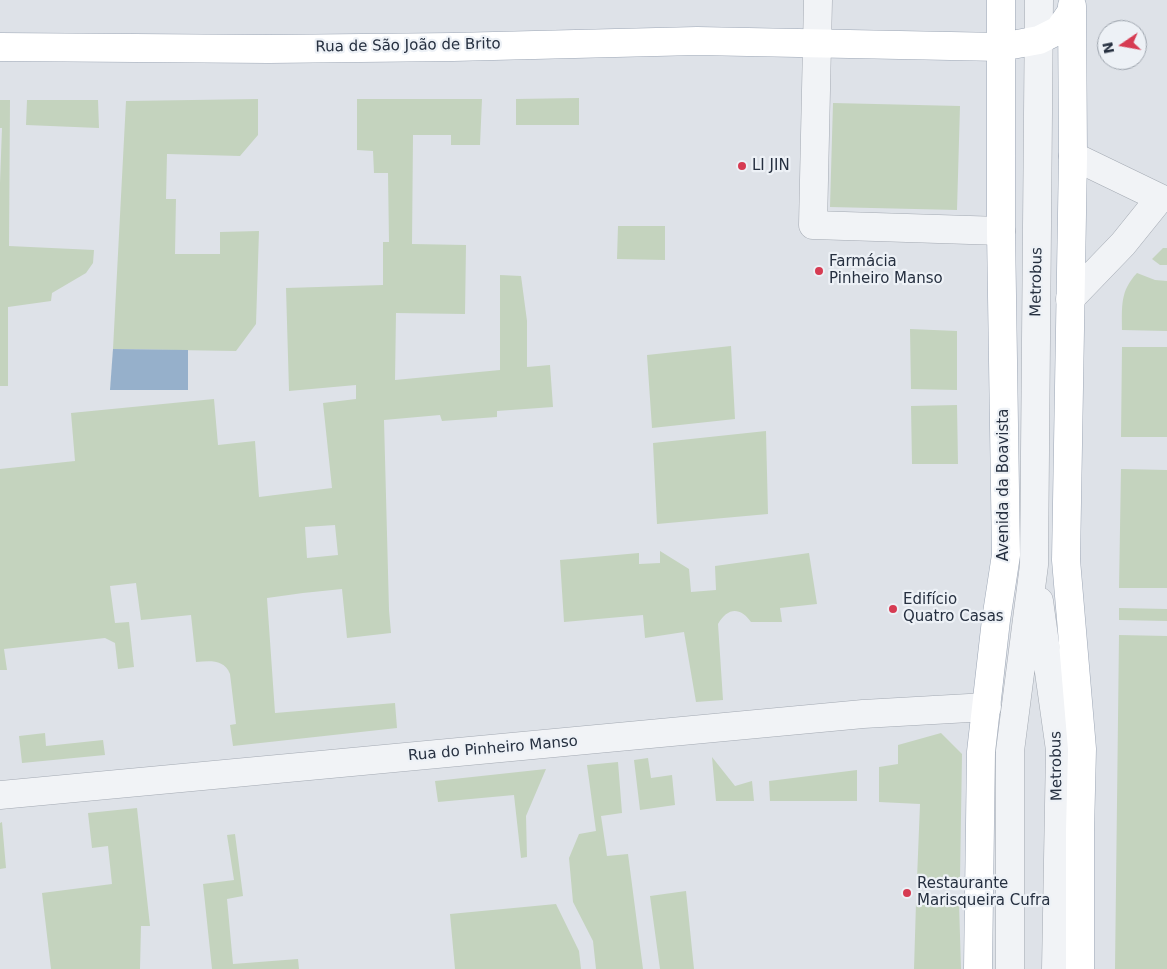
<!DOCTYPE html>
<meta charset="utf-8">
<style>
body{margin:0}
#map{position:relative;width:1167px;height:969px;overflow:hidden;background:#dee2e8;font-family:"DejaVu Sans",sans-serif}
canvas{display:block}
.north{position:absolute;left:1097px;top:20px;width:50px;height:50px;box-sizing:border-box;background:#edf1f6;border:1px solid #9da4ad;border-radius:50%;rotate:258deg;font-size:14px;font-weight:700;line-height:20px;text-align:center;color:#263040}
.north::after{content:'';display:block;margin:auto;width:18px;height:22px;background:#d63b52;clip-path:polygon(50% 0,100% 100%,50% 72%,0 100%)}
</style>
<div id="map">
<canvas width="1167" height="969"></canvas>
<div class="north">N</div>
</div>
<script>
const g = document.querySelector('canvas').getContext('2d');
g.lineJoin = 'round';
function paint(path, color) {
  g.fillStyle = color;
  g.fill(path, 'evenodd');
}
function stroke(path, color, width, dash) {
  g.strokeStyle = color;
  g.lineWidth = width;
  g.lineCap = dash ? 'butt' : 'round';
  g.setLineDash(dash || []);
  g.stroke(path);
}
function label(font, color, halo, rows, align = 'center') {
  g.font = font + ' "DejaVu Sans",sans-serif';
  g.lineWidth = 4.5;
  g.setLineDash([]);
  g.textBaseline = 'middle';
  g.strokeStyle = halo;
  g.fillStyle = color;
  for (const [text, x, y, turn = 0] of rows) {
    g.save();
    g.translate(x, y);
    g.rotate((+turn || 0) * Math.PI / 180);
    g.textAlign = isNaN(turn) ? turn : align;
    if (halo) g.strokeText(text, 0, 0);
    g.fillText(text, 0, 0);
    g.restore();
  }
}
paint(new Path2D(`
 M579,98v27h-63v-26z
 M258,99v36l-18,21 -73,-2 -1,45h10l-1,55h45v-22l39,-1 -3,93 -20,27 -123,-2 13,-248z
 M357,99h125l-2,46h-29v-10h-38l-1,109 54,1 -1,69 -69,-1 -1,67 105,-10v-95l21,1 6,45v46l23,-2 3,42 -56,4v6l-55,4 -2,-6 -56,5 5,190 2,23 -44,5 -5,-49 -39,4 -36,5 8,115 120,-10 2,25 -164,18 -3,-21 6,-1 -6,-50c-6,-15 -20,-13 -34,-12l-5,-47 -50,5 -5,-37 -26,3 5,37 14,-1 5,45 -16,2 -3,-26 -10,-5 -101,11 3,21h-7v-201l75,-8 -4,-48 143,-14 4,46 37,-4 4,56 73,-9 -9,-85 33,-4v-14l-67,6 -3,-103 97,-3v-43h6l-1,-69h-14l-1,-22 -16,-1zM335,525l3,30 -31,3 -2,-31z
 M0,100h10l-1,146 85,4 -1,13 -7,10 -34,20 -1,8 -43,6v79h-8v-203l2,-55h-2z
 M27,100h71l1,28 -73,-3z
 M833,103l127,3 -3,104 -127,-3z
 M618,226h47v34l-48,-1z
 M1163,248h4v17h-7l-8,-6z
 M1137,273l18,7 12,1v50l-45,-1c0,-24 -2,-39 15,-57z
 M910,329l47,2v59l-46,-1z
 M731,346l4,73 -83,9 -5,-73z
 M1122,347h45v90h-46z
 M957,405l1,59h-46l-1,-58z
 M766,431l2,83 -111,10 -4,-81z
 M1121,469l46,1v118h-48z
 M660,551l29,18 2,23 25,-2 -1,-24 94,-13 8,51 -37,4 2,14h-31c-11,-16 -24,-14 -33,2l5,76 -27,2 -12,-70 -39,6 -2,-23 -79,7 -4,-62 79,-7v11l21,-1z
 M1119,608l48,1v12l-48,-1z
 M1119,635l48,1v333h-52z
 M45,733l1,13 57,-6 2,15 -83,8 -3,-27z
 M941,733l21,21 -2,125h-43l3,-75 -41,-2v-35l19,-3v-19z
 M712,757l23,29 17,-5 2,20h-38z
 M648,758l3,20 21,-3 3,30 -35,5 -6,-50z
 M618,762l4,51 -21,3 6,40 21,-2 15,115h-47l-3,-28 -20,-39 -4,-44 10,-24 17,-3 -9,-66z
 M546,769l-20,47 1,41 -6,1 -7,-63 -76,7 -3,-21z
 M857,770v31h-87l-1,-20z
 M137,808l13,118h-9l-1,43h-89l-9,-76 70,-9 -4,-38 -16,2 -4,-35z
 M2,822l4,46 -6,1v-46z
 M235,834l8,62 -16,3 6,65 65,-5 1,10h-87l-9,-85 31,-4 -7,-45z
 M686,891l8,78h-34l-10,-73z
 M916,903h43l2,66h-47z
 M556,904l23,47 2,18h-126l-5,-55z`), '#c4d3be');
paint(new Path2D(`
 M113,349l75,1v40h-78z`), '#96b0cb');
const minor = new Path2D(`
 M818,0l-5,225 188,6
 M1070,299l53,-55 37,-46 -87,-42
 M1039,601l21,149 -4,219
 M0,795l863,-81 124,-7
 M1010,969v-218l24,-186 5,-565`);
const major = new Path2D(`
 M1072,6l1,150 -7,404 16,189 -2,82v138
 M0,47l269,2 184,-2 244,-6 304,6 38,-7 20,-10 13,-19
 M978,969l3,-217 15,-132 10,-65 -5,-324v-231`);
stroke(minor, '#a3a9b2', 29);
stroke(major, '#9ca6b5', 29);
stroke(minor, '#f1f3f6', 28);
stroke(major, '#fff', 28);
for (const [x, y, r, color] of [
 [742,166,5,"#d63b52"],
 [819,271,5,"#d63b52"],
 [893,609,5,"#d63b52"],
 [907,893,5,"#d63b52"]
]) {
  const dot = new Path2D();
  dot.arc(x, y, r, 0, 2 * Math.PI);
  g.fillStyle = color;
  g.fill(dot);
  stroke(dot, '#edf1f6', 2);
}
label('15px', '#263040', '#edf1f6', [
 ["Rua de São João de Brito",408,46,-1],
 ["Metrobus",1037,282,-89],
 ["Avenida da Boavista",1004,485,-90],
 ["Rua do Pinheiro Manso",493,749,-5],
 ["Metrobus",1057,766,-91]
]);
label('15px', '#263040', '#edf1f6', [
 ["LI JIN",752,166],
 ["Farmácia",829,262],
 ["Pinheiro Manso",829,279],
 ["Edifício",903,600],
 ["Quatro Casas",903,617],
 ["Restaurante",917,884],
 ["Marisqueira Cufra",917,901]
], 'left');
</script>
